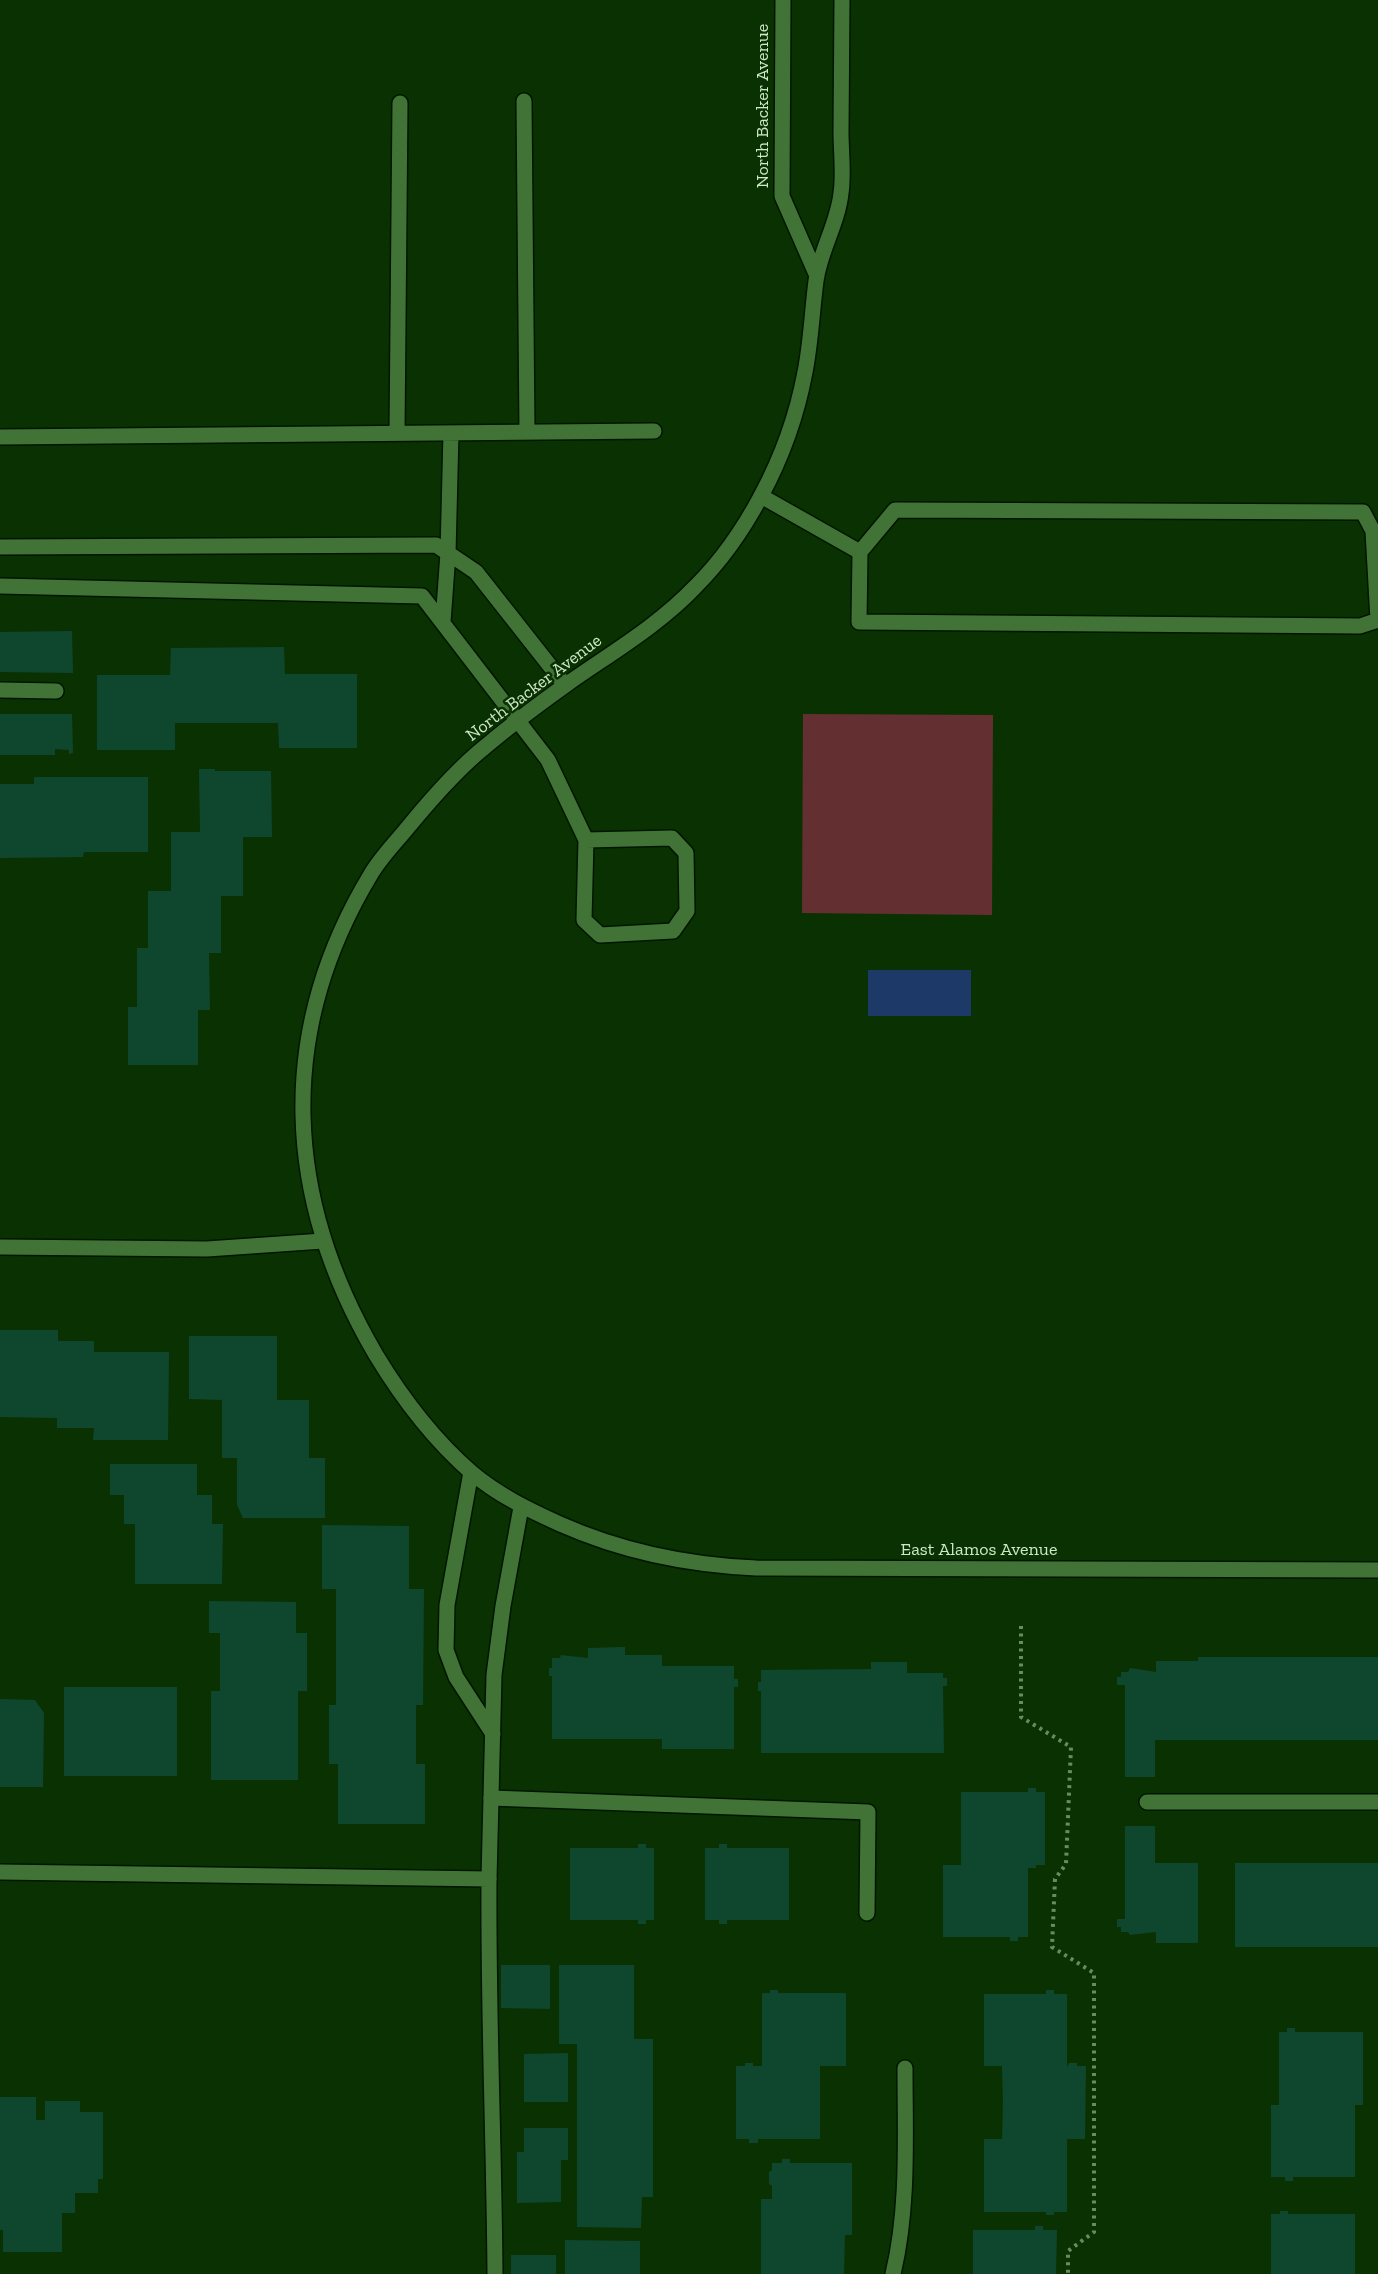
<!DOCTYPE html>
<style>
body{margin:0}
canvas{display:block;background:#0a3102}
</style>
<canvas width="1378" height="2274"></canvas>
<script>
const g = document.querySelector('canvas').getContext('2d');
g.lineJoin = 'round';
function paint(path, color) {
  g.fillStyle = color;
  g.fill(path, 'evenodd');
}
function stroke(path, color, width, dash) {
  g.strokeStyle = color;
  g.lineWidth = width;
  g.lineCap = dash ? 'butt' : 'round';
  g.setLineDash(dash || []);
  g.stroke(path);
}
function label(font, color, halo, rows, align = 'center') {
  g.font = font + ' "Zilla Slab",serif';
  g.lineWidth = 5;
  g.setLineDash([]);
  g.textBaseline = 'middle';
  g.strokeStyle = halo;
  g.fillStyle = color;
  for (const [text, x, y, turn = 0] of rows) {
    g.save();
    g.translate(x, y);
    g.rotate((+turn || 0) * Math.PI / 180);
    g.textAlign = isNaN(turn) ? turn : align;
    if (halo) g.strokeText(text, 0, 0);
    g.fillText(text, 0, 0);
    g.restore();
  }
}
paint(new Path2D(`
 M803,714l190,1 -1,200 -190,-2z`), '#632f30');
paint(new Path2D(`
 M868,970h103v46h-103z`), '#1d3967');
paint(new Path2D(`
 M72,631l1,42 -73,-1v-40z
 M284,647l1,27h72v74h-78l-1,-25h-103v27h-78v-75h73l1,-27z
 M0,714h72l1,39 -4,1v-4l-14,-1v6h-55z
 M199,769h16v2h56l1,66h-29v59h-22v57h-12l1,57h-12v55h-70v-58h9v-59h11v-57h23v-59h29z
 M34,777h114v75h-64l-1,5 -83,1v-74h34z
 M0,1330h58v11h36v11h75l-1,88h-75l1,-12h-37v-10l-57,-1z
 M189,1336h88v64h32v58h16v60h-82l-6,-13v-47h-15v-58l-33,-1z
 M110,1464h87v31h15v29h11l-1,60h-87v-60h-11v-29h-14z
 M322,1525l87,1v63h15l-1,116h-7v59h9v60h-87v-60h-9v-59h7v-116h-14z
 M209,1601l87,1v31h11v58h-9v89h-87v-89h9v-58h-11z
 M625,1647v8h37v11h72v13h4v8h-4v62h-72v-10h-110v-63h-3v-8h3v-10h8l1,-3 27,3v-10z
 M1198,1657h180v83h-223v37h-30v-92h-8v-8h4v-5h7l2,-4 26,4v-11h42z
 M871,1662h36v11h36v5h4v8h-4l1,67h-183v-62h-3v-9h3v-12l110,-1z
 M64,1687h113v89h-113z
 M0,1699l35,1 9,13 -1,74h-43z
 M1028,1788h8v4h9v73h-9v3h-8v69h-10v4h-8v-4h-67v-72h18v-73h67z
 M1125,1826h30v37h43v80h-42v-11l-26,3 -2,-3h-7v-5h-4v-8h8z
 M638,1844h8v4h8v72h-8v4h-8v-4h-68v-72h68z
 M719,1844h8v4h62v72h-62v4h-8v-4h-14v-72h14z
 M1235,1863h143v84h-143z
 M501,1965h49v44l-49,-1z
 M559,1965h75v74h19v158h-11l-1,31 -64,-1v-183h-18z
 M770,1990h8v3h68v73h-26v73h-62v4h-9v-4h-13v-73h9v-3h8v3h9v-73h8z
 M1046,1990h8v4h13v73l2,-4h8v3h9l-1,73h-18v73h-13v3h-8v-3h-62v-73h18l1,-36 -1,-37h-18v-72h62z
 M1287,2028h8v4h68v73h-8v72h-62v4h-8v-4h-14v-72h8v-73h8z
 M568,2053v49h-44v-48z
 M0,2097h36v23h9v-19h35v11h23v67h-5v14h-23v20h-13v39h-59v-22h-3z
 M524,2128h44v32h-7v42l-44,1v-51h7z
 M782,2159h8v4h62v72h-7l-1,39h-83v-75h11v-13l-3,-2v-12l3,-2v-7h10z
 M1280,2211h8v3h67v60h-84v-60h9z
 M1035,2226h8v4h14l-1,44h-83v-44h62z
 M565,2240l75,1v33h-75z
 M511,2255h45v19h-45z`), '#0f462e');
const lane = new Path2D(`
 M524,101l3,331
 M397,433l3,-330
 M0,437l654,-6
 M761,496l99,56
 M0,547l436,-2 40,27 89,113
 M0,586l422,10 126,164 38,80 86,-2 14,15 1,58 -14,20 -73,4 -16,-15 2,-80
 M1378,620l-5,-89 -10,-19 -468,-2 -35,42 -1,70 501,4 18,-6
 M443,622l5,-69 3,-120
 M0,690l56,1
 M0,1247l207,2 116,-8
 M491,1798l377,14 -1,101
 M1147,1802h231
 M0,1872l489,7c-1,132 5,263 6,395
 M893,2274c16,-67 12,-138 12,-206`);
const street = new Path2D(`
 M783,0l-1,196 35,80
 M842,0c0,44 -1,88 -1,132 0,20 3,42 0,61 -3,30 -21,58 -25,88 -4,30 -5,61 -11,91 -8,43 -23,85 -44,124 -17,32 -39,64 -65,90 -38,40 -85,67 -129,98 -28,20 -55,40 -81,62 -29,23 -54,52 -77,80 -13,16 -28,31 -38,48 -96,159 -87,324 5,481 26,43 58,85 96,118 26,22 57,37 88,51 63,28 127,41 196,44l622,2
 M471,1472l-24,133 -1,45 10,27 37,57
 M489,1879l5,-204 9,-69 18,-99`);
stroke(lane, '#001600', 18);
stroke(street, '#001600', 18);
stroke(new Path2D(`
 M1021,1626v91l50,30 -5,117 -11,15 -3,68 42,26v259l-26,19v23`), '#698b62', 4, [3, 4.5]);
stroke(lane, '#417336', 15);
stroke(street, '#417336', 15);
label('18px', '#cde9c7', '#0a3102', [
 ["North Backer Avenue",763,106,-90],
 ["North Backer Avenue",534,688,-37],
 ["East Alamos Avenue",979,1550]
]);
</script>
